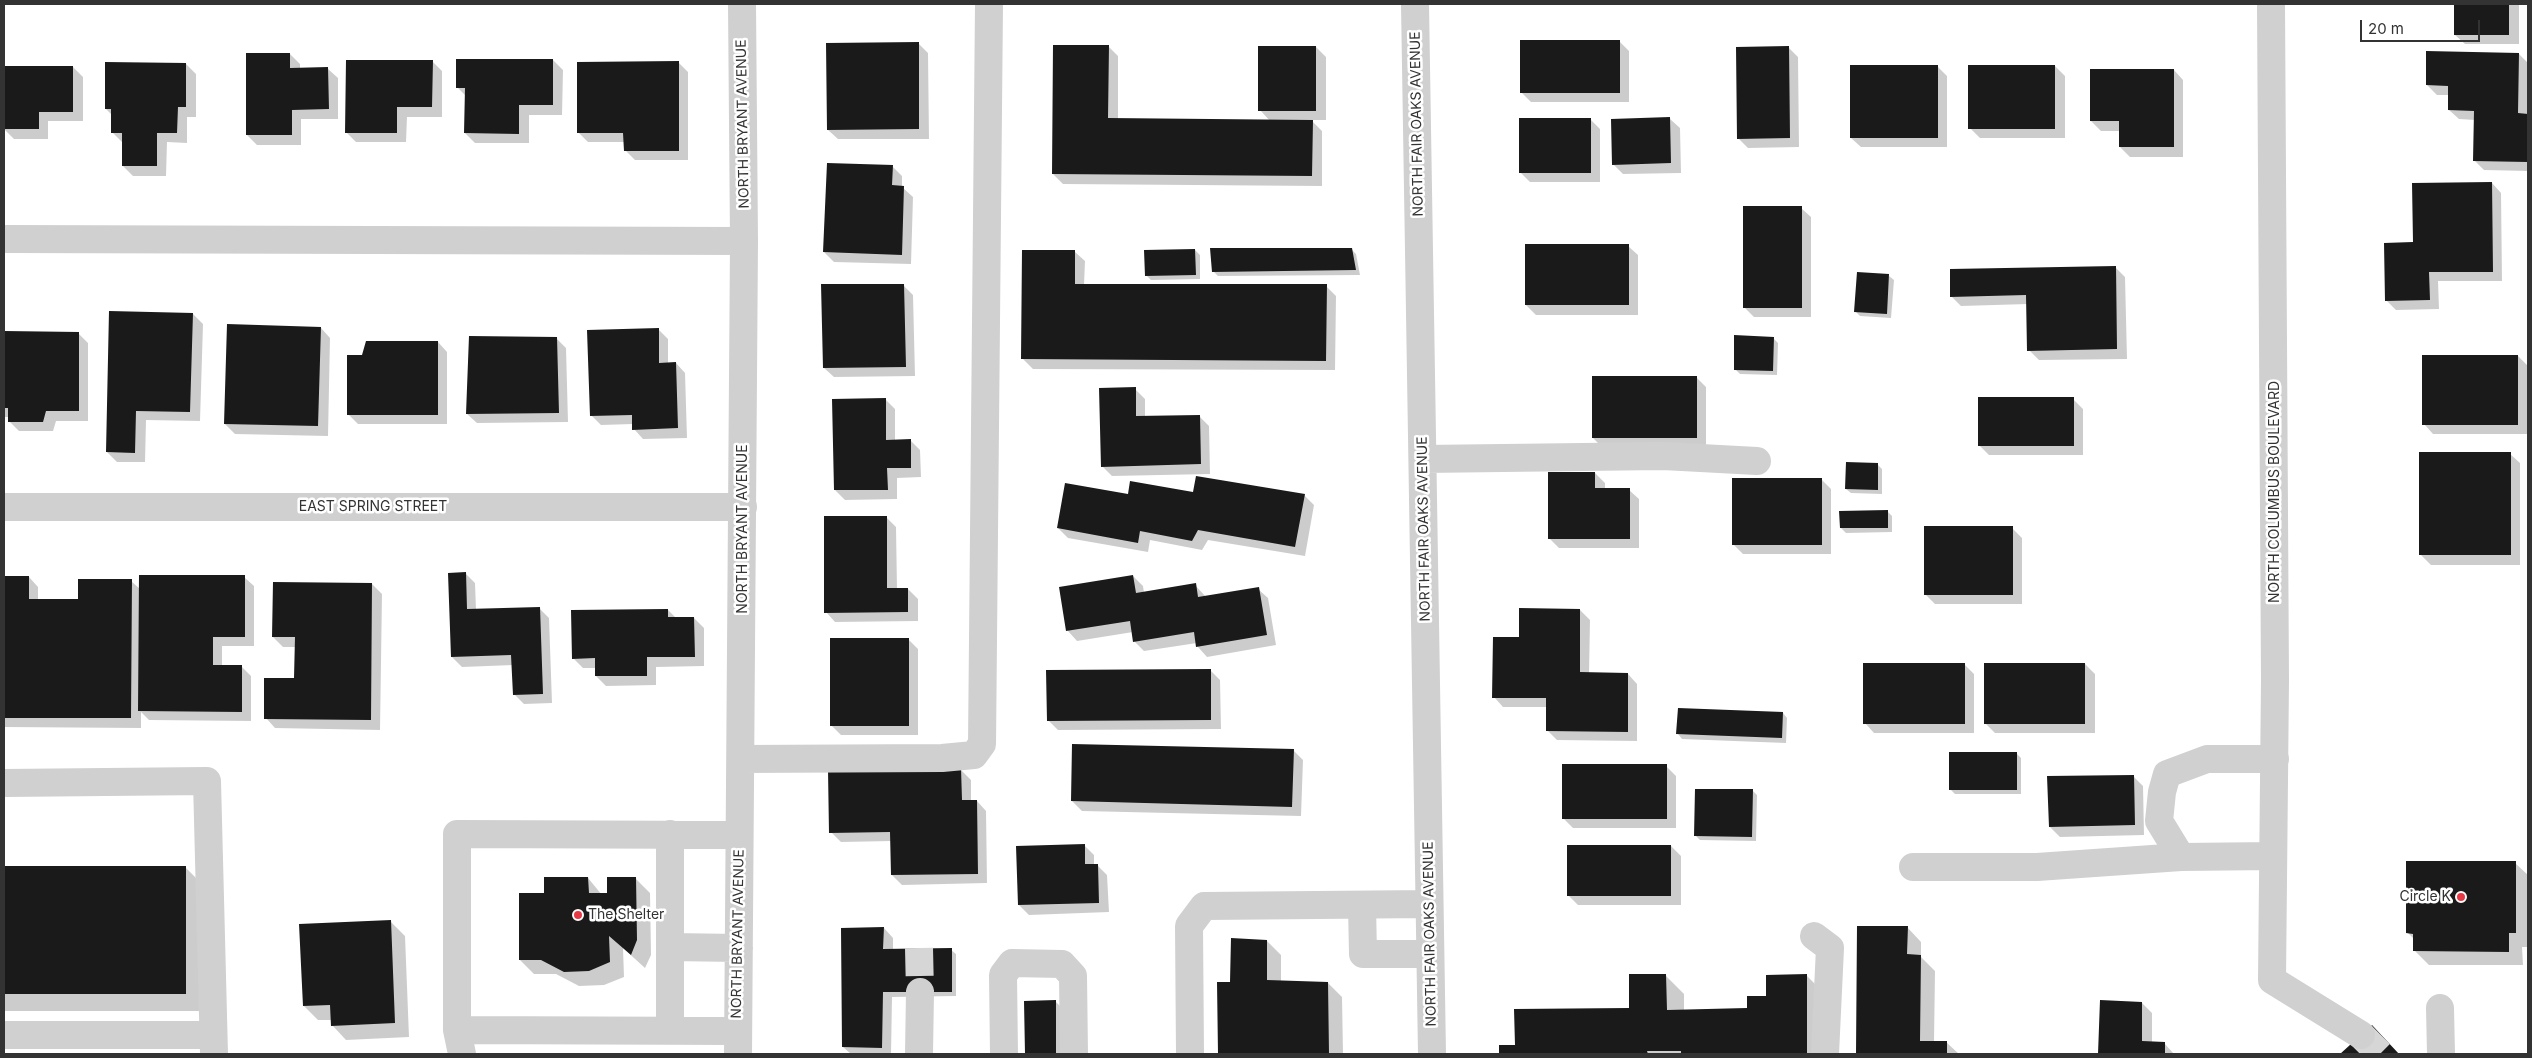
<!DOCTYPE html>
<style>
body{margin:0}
#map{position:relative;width:2532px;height:1058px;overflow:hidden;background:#fff;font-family:Inter,sans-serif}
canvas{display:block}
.frame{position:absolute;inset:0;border:5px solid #333;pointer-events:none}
.scale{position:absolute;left:2360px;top:20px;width:120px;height:22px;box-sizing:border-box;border:2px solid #333;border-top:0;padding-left:6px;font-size:15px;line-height:18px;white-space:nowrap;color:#333;-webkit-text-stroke:4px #fff;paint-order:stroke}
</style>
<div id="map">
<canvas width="2532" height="1058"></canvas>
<div class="frame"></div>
<div class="scale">20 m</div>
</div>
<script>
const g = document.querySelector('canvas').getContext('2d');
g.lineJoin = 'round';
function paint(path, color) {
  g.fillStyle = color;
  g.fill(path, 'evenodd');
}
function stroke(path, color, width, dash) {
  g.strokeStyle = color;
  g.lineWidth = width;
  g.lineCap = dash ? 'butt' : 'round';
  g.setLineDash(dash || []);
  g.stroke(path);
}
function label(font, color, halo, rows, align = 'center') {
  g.font = font + ' Inter,sans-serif';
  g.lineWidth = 5;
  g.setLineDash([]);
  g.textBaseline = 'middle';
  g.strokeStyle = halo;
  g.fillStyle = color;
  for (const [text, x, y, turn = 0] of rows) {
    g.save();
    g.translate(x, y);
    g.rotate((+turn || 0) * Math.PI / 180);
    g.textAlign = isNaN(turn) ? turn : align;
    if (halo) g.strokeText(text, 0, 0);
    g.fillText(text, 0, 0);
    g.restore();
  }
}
paint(new Path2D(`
 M2455,4h64v40h-54l-10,-9z
 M1619,41l10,10v51h-98l-10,-10z
 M918,43l10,10 1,86h-91l-10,-9z
 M1108,46l10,10v63l152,2 -10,-11 56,-63 10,10v63h-15l11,11v55l-259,-2 -10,-10z
 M1788,47l10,10 1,90 -51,1 -10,-10z
 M290,54l10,10v5h28l10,9v41h-37v26h-44l-10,-10z
 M2519,54l9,9v108l-44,-1 -10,-10 1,-40 -16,-1 -10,-9v-15h-12l-10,-10z
 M553,60l10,10 -1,45h-33v28h-54l-10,-10 1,-37 -9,-9z
 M432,61l10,10v46h-35l-1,25h-50l-10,-10z
 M678,62l10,10v88h-53l-10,-10v-8h-37l-10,-10z
 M186,64l10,10v43h-9v26l-20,-1 -1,34h-33l-10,-10v-23l-10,-10v-17l-7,-7z
 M1937,66l10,10v71h-86l-10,-9z
 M2055,66l10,10v62h-85l-10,-10z
 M4,67h69l10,10v44h-35v18h-34l-10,-10z
 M2174,70l9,10v77h-53l-10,-10v-16h-19l-10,-10z
 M1590,119l10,10v53h-70l-10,-10z
 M1670,119l10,9 1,45 -58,1 -10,-10z
 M892,166l10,10v11l11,10 -2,67 -77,-2 -10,-10z
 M2492,183l9,10 1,88h-64l1,28 -43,1 -10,-10 28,-56z
 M1801,208l10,9v100h-57l-10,-10z
 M1628,246l10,9v60h-102l-10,-10z
 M1195,250l5,5v24l-49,1 -5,-5z
 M1352,250l4,4 4,21 -142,1 -5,-5z
 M1075,252l10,9 -1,24 242,1 10,10 -1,74 -302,-1 -10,-10z
 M2115,267l10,10 2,82 -88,1 -10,-10 -1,-46 -67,2 -10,-10z
 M1889,276l5,4 -3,38 -31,-2 -5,-5z
 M903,285l10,10 2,81 -81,1 -10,-9z
 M193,314l10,10 -3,97 -54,-1 -1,42h-28l-10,-10z
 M321,328l9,10 -2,98 -93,-2 -10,-10z
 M658,329l10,10v25l8,-1 9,10 2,65 -44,1 -9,-10 -1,-5 -32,1 -10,-10z
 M4,333h74l10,10v78h-32l-3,10h-34l-10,-10v-4h-5z
 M556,338l10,10 2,74 -91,1 -10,-9z
 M1774,339l4,4 -1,32 -37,-1 -4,-4z
 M438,342l9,10v72h-89l-10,-10 15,-58z
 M2518,356l10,10v68h-95l-9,-10z
 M1696,377l10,10v61h-103l-10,-10z
 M1135,389l10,10v18l54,-1 10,10 1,48 -98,2 -10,-10z
 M885,399l10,10v32l15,-1 10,10 1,27 -24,1v21l-52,1 -10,-10z
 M2073,399l10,10v46h-94l-10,-10z
 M2510,454l10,9v102h-89l-10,-10z
 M1877,464l5,5v25l-31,-1 -5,-4z
 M1595,473l10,10v7h24l10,9v49h-80l-10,-10z
 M1821,479l10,10v65h-88l-10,-10z
 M1194,493l110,2 10,10 -9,51 -97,-16 -6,10 -52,-10 -2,12 -80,-14 -10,-10 71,-33z
 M1887,511l5,5v16l-46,1 -5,-5z
 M886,517l10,10 1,62h11l10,10v22l-83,1 -9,-10z
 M2012,528l10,10v66h-87l-10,-10z
 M465,573l10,10 1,27 63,-2 10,10 3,85 -28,1 -10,-10 -1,-29 -51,2 -10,-10z
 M1133,576l10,10 1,7 51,-8 11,12 52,-8 10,9 8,47 -69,12 -9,-10 -1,-4 -53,8 -9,-9 -2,-10 -56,9 -9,-10 -8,-43z
 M4,577h25l9,10v14h41l52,-20 9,8 104,-12 10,9v60h-32v20h19l10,10v45l-102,-1 -8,-8v16l-137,-1z
 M372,584l10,10 -2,136 -105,-2 -9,-10 30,-39v-32h-13l-10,-10z
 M668,610l8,8h18l10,10v38l-48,1v18l-50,1 -10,-10v-8h-13l-10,-10z
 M1580,610l10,10 -1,54h39l9,10v57l-80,-1 -10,-10v-23h-44l-9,-10 26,-59z
 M908,639l10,10v86h-77l-10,-10z
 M1964,664l10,10v59h-100l-9,-10z
 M2085,664l10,10v59h-100l-10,-10z
 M1210,670l10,10 1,49 -163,1 -10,-10z
 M1783,713l4,5 -1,25 -104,-4 -4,-5z
 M1293,750l10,10 -2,56 -219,-5 -10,-10z
 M2017,754l4,4v36h-66l-5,-5z
 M1666,766l10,10v52h-103l-10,-10z
 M961,770l10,10v21h6l9,10 1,72 -85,2 -10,-10v-34l-51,1 -10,-10z
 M2133,776l10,10 1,49 -84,2 -10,-10z
 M1752,790l5,5 -1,46 -56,-1 -5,-5z
 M1084,845l10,10v10h3l10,10 2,37 -80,3 -10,-10z
 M1671,846l10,10v49h-103l-9,-9z
 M2515,863l13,12v72h-6l1,18h-94l-15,-15v-11l-7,-7z
 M4,867h181l18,18v126h-199z
 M588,878l14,17h7l27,-16 14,14 1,62 -6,13 -22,-20 1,29 -20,8 -25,1 -23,-12h-22l-14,-14 26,-66z
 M390,921l15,15 4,101 -63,3 -14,-15v-5h-14l-14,-14z
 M1858,927h49l14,15v15l14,14 -1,71h12l13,12h-102z
 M884,928l9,10v12h58l5,4v42l-64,1 -1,57h-40l-8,-7z
 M1267,941l14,14v26l47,2 14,14 1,57h-124l-1,-71h13z
 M1666,976l18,18v17l64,-1 59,-34 18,18v60h-324l-1,-8h16l114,-37z
 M1055,1001l10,10v43h-39v-52z
 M2101,1001l41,2 10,10v30h12l10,11h-75z
 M2372,1027l26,27h-56z`), '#0003');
paint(new Path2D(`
 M2454,4h55v31h-55z
 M1520,40h100v53h-100z
 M919,42v87l-92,1 -1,-87z
 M1053,45h56l-1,73 205,2 -1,56 -260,-2z
 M1258,46h58v65h-58z
 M1789,46l1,92 -53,1 -1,-92z
 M2426,51l93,2 -1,60 10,1v48l-55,-1 1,-50 -26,-1v-24l-22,-1z
 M246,53h44v15l38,-1 1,42 -37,1v25h-46z
 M456,59h97v46h-34v29l-55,-1 1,-45h-9z
 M346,60h87l-1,47h-35v26h-52z
 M679,61v90h-55l-1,-18h-46v-71z
 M105,62l81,1v44h-8l-1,26h-20v33h-35v-33h-11v-24h-6z
 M1850,65h88v73h-88z
 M1968,65h87v64h-87z
 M4,66h69v46h-34v17h-35z
 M2090,69h84v78h-55v-26h-29z
 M1670,117l1,46 -59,2 -1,-46z
 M1519,118h72v55h-72z
 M827,163l66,2 -1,20 12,1 -2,69 -79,-3z
 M2492,182l1,90h-64l1,28 -45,1 -1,-58 29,-1 -1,-59z
 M1743,206h59v102h-59z
 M1525,244h104v61h-104z
 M1210,248h142l4,22 -144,2z
 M1195,249l1,26 -51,1 -1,-26z
 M1022,250h53v34h252l-1,77 -305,-2z
 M2116,266l1,83 -90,2 -1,-56 -76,2v-28z
 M1857,272l32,2 -2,40 -33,-2z
 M821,284h83l2,83 -83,1z
 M109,311l84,2 -3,99 -54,-1 -1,42 -29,-1z
 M227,324l94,3 -3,99 -94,-2z
 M659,328v35l17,-1 2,66 -46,2v-15l-42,1 -3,-86z
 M4,331l75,1v79h-33l-3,11h-35v-14h-4z
 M1734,335l40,2 -1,34 -39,-1z
 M469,336l88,1 2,76 -93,1z
 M366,341h72v74h-91v-60h15z
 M2422,355h96v70h-96z
 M1592,376h105v62h-105z
 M1136,387v29l64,-1 1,49 -100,3 -2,-79z
 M1978,397h96v49h-96z
 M886,398v42l25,-1v29h-24l1,22h-54l-2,-91z
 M2419,452h92v103h-92z
 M1846,462l32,1v27l-33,-1z
 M1548,472h47v16h35v51h-82z
 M1196,476l109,18 -10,53 -97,-17 -6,11 -52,-10 -2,12 -81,-15 8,-45 63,11 2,-13 63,11z
 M1732,478h90v67h-90z
 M1888,510v18h-48l-1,-17z
 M824,516h63v72h21v24l-84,1z
 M1924,526h89v69h-89z
 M466,572l1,37 73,-2 3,87 -30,1 -2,-40 -60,2 -3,-84z
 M139,575h106v62h-32v28h29v47l-104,-1z
 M1133,575l3,18 60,-10 2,14 61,-10 8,48 -71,12 -2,-15 -61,10 -3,-21 -64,10 -7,-44z
 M4,576h25v23h49v-20h54l-1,139h-127z
 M273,582l99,1 -1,137 -107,-1v-41h30l1,-41h-23z
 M1519,608l61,1v63l48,1v59l-82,-1v-33h-54l1,-61h26z
 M668,609v8h26l1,40h-48v19h-52v-18l-23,1 -1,-49z
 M830,638h79v88h-79z
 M1863,663h102v61h-102z
 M1984,663h101v61h-101z
 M1211,669v51l-164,1 -1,-51z
 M1678,708l105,4 -1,26 -106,-4z
 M1072,744l222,5 -2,58 -221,-6z
 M1949,752h68v38h-68z
 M1562,764h105v55h-105z
 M961,768l1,32h15l1,74 -87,1 -1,-43 -61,1 -1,-63z
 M2134,775l1,50 -86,2 -2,-51z
 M1695,789h58l-1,48 -58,-1z
 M1085,844v20h13l1,39 -81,2 -2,-59z
 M1567,845h104v51h-104z
 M2406,861h110v72h-7v19l-96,-1v-17l-7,-1z
 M4,866h182v128h-182z
 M544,877h44l1,16h18v-16h29l1,63 -6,15 -22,-19 1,26 -21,9 -25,1 -23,-12h-22v-67h25z
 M391,920l4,103 -64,3 -1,-21 -27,1 -4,-82z
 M1857,926h51l-1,28 14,1 -1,86h27v13h-91z
 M884,927l-1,22 69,-1v44h-69l-1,56 -40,-1 -1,-119z
 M1231,938l36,2v40l61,2 1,72h-111l-1,-72h13z
 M1629,974h37l1,36 80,-2v-12h19v-21l41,-1v80h-126v-3h-34l1,3h-149v-9h16l-1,-36 115,-1z
 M1056,1000v54h-31l-1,-53z
 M2100,1000l42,2v39l23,1v12h-67z
 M2372,1025l27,29h-59z`), '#1a1a1a');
stroke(new Path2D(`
 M919,948l1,44
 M2361,1035l19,19`), '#d6d6d6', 28, [28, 14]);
stroke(new Path2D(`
 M1415,4l17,1050
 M2271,4l4,676 -3,300 89,55
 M4,239l740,2
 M1423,459l240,-3 94,5
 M4,507h739
 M741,759l201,-1 32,-3 8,-11 7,-740
 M4,783l203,-2 7,273
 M2273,856l-92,1 -22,-36 3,-29 5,-18 40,-15h68
 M1913,867h124l144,-10
 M1362,905l1,49h67
 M1814,936l16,12 -5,106
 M670,947l69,1
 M2440,1008l1,46
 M457,1030l280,1
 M670,1030v-196
 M4,1035h209
 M462,1054l-5,-24v-196l282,1
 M738,1054l6,-813 -2,-237
 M919,1054l1,-62
 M1004,1054l-1,-79 9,-12 50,1 11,12 1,78
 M1190,1054l-1,-128 15,-20 225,-2`), '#d0d0d0', 28);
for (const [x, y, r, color] of [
 [2461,897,5,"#e63946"],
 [578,915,5,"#e63946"]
]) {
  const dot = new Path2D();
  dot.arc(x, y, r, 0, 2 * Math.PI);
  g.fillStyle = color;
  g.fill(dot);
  stroke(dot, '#fff', 2);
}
label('14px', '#333', '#fff', [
 ["NORTH BRYANT AVENUE",743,124,-91],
 ["NORTH FAIR OAKS AVENUE",1417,124,-91],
 ["NORTH COLUMBUS BOULEVARD",2275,492,-90],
 ["EAST SPRING STREET",373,507],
 ["NORTH BRYANT AVENUE",743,529,-90],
 ["NORTH FAIR OAKS AVENUE",1424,529,-91],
 ["NORTH BRYANT AVENUE",738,934,-89],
 ["NORTH FAIR OAKS AVENUE",1430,934,-91]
]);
label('14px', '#333', '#fff', [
 ["Circle K",2451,897],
 ["The Shelter",588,915,"left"]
], 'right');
</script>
